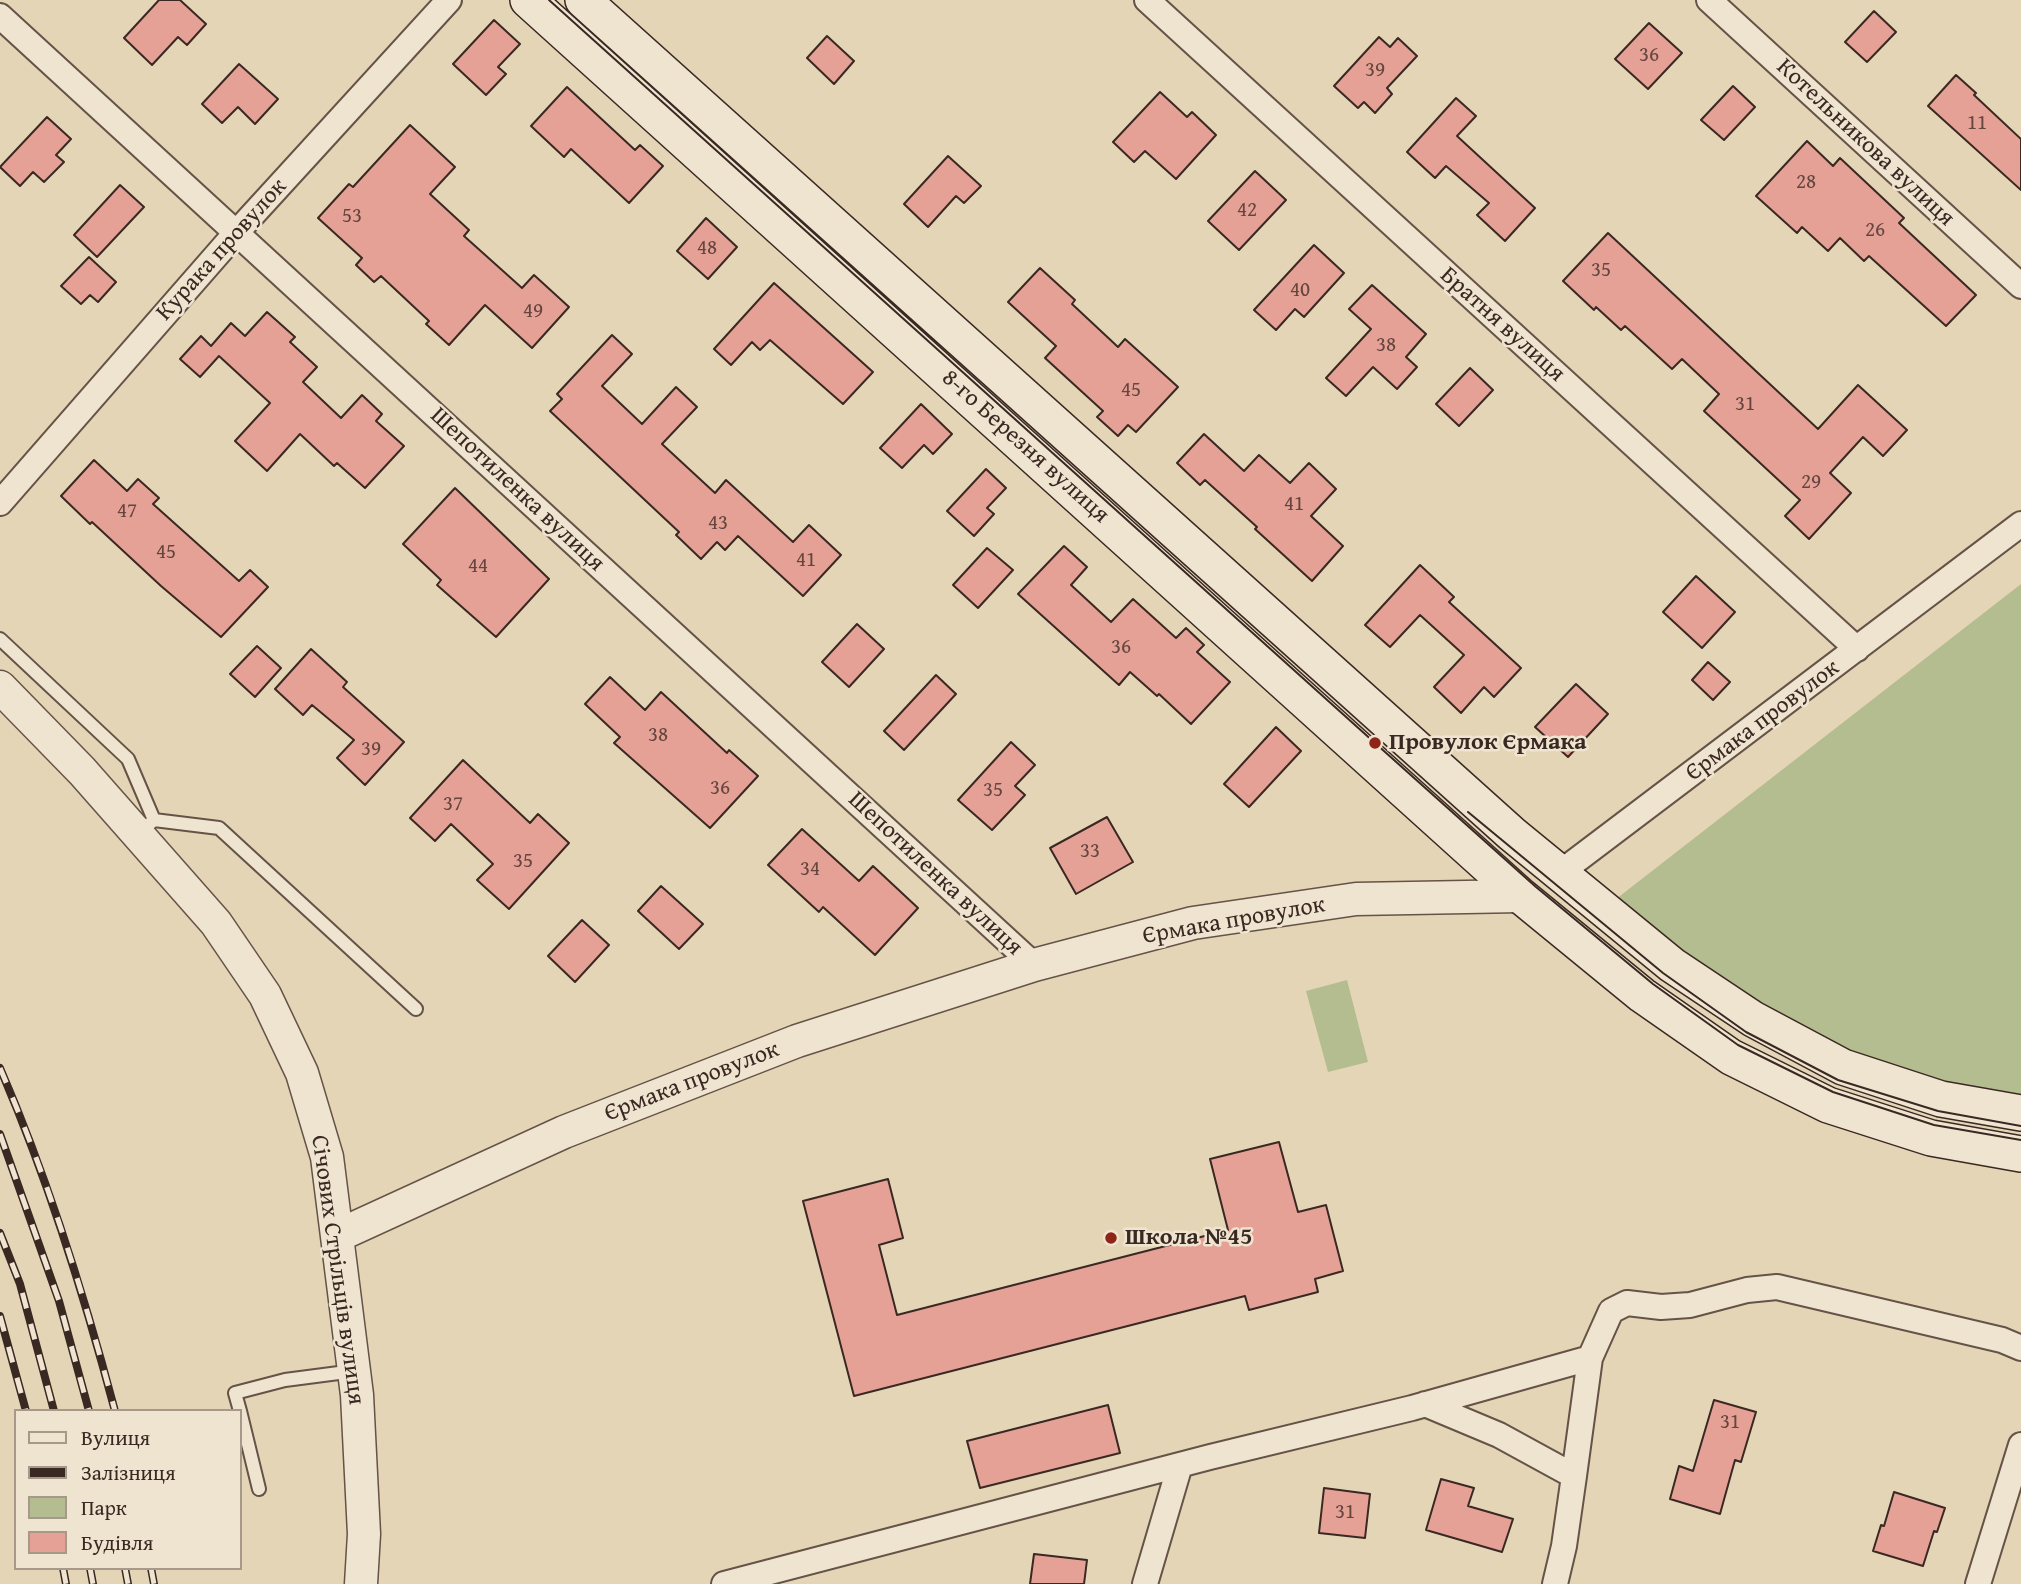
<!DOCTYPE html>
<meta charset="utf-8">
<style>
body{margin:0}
#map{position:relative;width:2021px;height:1584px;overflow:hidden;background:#e5d5b7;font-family:"Gentium Book Plus",serif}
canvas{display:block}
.legend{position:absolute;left:14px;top:1409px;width:228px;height:161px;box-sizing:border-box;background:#eee4d0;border:2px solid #a6998a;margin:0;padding:9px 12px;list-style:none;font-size:21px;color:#3a2822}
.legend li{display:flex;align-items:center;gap:14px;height:35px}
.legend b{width:35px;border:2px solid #a6998a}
</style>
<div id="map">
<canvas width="2021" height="1584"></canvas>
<ul class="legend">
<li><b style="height:9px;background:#eee4d0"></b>Вулиця</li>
<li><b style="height:9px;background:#3a2822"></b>Залізниця</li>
<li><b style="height:19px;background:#b4bd8f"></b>Парк</li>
<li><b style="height:19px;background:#e5a196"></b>Будівля</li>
</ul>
</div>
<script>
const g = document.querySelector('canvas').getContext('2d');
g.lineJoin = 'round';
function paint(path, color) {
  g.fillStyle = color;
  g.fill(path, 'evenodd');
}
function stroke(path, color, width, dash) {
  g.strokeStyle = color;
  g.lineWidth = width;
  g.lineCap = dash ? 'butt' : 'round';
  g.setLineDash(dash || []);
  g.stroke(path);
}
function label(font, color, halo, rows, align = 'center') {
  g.font = font + ' "Gentium Book Plus",serif';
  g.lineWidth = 5;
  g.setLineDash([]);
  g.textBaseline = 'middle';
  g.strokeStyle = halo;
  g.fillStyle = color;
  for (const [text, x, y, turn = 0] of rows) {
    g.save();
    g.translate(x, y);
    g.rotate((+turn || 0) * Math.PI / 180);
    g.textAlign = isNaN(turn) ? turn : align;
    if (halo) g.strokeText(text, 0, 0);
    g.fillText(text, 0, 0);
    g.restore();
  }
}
paint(new Path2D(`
 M2021,584v516l-78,-13 -95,-31 -89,-47 -79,-57 -64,-53z
 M1347,980l21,82 -40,10 -22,-81z`), '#b4bd8f');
const building = new Path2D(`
 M159,0h21l26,24 -19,21 -9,-8 -26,28 -28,-27z
 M1874,11l22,21 -29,30 -22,-20z
 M494,20l26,24 -22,23 8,7 -20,21 -33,-31z
 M1649,23l33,30 -34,36 -33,-30z
 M827,36l27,25 -20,23 -27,-26z
 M1379,37l11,10 8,-9 19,18 -30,32 5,6 -17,19 -11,-11 -6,6 -24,-22z
 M239,64l39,35 -23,25 -17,-17 -16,16 -20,-19z
 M1956,75l20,18 -2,2 47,44v51l-93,-84z
 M1733,86l22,21 -31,33 -23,-20z
 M567,87l68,63 5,-5 23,21 -34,37 -58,-54 -7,8 -33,-31z
 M1160,92l27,25 5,-5 24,23 -40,44 -31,-28 -11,11 -21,-20z
 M1456,98l20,18 -19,20 78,72 -30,33 -28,-26 12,-12 -43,-37 -11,12 -28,-26z
 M47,117l24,22 -15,16 8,7 -20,20 -11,-10 -13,14 -20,-19z
 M410,125l45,42 -25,27 39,36 -5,6 58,52 12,-13 35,32 -37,41 -47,-43 -36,40 -23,-21 3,-3 -48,-45 -7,6 -18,-17 6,-7 -44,-40 31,-34 4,3z
 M1807,141l26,25 7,-8 64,60 -5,5 77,72 -30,31 -77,-70 -5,5 -24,-23 -12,13 -26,-24 -5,6 -41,-37z
 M948,156l33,30 -17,17 -8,-7 -28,31 -24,-23z
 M1255,171l31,29 -47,50 -31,-29z
 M120,185l24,22 -47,50 -23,-22z
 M706,218l31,29 -29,32 -31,-28z
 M1608,233l210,196 40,-44 49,45 -24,26 -20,-19 -33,36 21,20 -42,46 -24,-23 15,-16 -96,-89 15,-17 -37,-35 -10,10 -47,-43 -4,4 -25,-23 -2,3 -31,-29z
 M1314,245l30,28 -40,44 -9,-8 -19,21 -22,-20z
 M89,257l27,25 -18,20 -8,-7 -9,9 -20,-18z
 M1040,268l35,32 -3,4 46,43 7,-8 53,48 -42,45 -8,-7 -10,11 -21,-19 6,-6 -58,-53 11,-12 -48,-44z
 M774,283l99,89 -30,32 -73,-64 -10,10 -8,-8 -21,23 -17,-16z
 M1372,285l54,49 -20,23 11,10 -20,22 -24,-22 -27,29 -20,-18 45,-49 -22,-20z
 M267,312l28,25 -5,5 27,25 -14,15 38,36 21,-23 20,19 -6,7 28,25 -39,42 -28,-25 -3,3 -34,-32 -33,37 -32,-30 35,-38 -51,-47 -19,21 -20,-18 21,-23 10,10 20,-23 14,13z
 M612,335l20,19 -30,32 40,38 34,-37 21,20 -35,37 53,49 11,-13 67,62 16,-17 32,30 -38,41 -65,-60 -13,14 -8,-8 -16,17 -25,-24 3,-3 -129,-121 12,-12 -5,-5z
 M1470,368l23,22 -34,36 -23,-22z
 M921,404l31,30 -19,20 -9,-9 -22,23 -22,-20z
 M1204,434l40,37 15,-16 31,28 19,-20 27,26 -25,27 32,30 -31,35 -57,-52 2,-2 -52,-47 -5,5 -23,-22z
 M94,460l33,31 11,-12 21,19 -6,6 86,77 11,-11 18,17 -47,50 -60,-51 -69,-64 -2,2 -29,-28z
 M986,469l20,19 -19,20 7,6 -20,22 -27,-25z
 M455,488l94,91 -53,58 -59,-52 4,-5 -38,-36z
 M1064,546l23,21 -16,18 40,37 22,-23 43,39 10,-10 18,17 -7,7 33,30 -39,42 -32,-30 -2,2 -27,-24 -11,13 -101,-91z
 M987,548l26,22 -35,38 -25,-23z
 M1420,565l34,32 -5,5 72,66 -27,29 -10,-10 -23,26 -27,-26 30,-32 -44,-40 -30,32 -25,-22z
 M1696,576l39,36 -33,36 -39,-36z
 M857,624l27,25 -35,38 -27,-25z
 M257,646l24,22 -26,29 -25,-23z
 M311,649l36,33 -4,5 61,55 -39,43 -28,-27 17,-18 -42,-35 -9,10 -28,-26z
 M1708,662l22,20 -17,18 -21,-20z
 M936,675l20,19 -52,56 -20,-19z
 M610,677l35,33 16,-18 66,61 2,-3 29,26 -48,52 -96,-85 6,-6 -35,-33z
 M1576,684l32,30 -40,43 -33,-30z
 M1276,727l25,24 -52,56 -25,-23z
 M1011,742l24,23 -20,21 10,9 -33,35 -34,-30z
 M463,760l67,63 8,-9 31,29 -60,66 -32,-29 16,-16 -42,-40 -16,17 -25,-23z
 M1107,817l26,45 -57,32 -26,-46z
 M802,829l57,52 14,-15 45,42 -43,47 -52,-48 -4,5 -51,-47z
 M661,886l42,38 -24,25 -41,-38z
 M582,920l27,25 -34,37 -27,-26z
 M1279,1142l19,70 28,-7 17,66 -28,8 3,13 -69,18 -4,-14 -391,100 -51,-195 85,-22 15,59 -24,7 18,70 331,-85 -18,-71z
 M1714,1400l42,12 -15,50 -6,-2 -15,54 -50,-15 9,-33 14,5z
 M1108,1405l12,48 -140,35 -13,-47z
 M1441,1479l33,9 -6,18 45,13 -11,33 -76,-22z
 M1324,1488l46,6 -5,44 -46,-5z
 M1894,1492l51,16 -8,24 -3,-1 -11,35 -50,-15 8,-26 3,1z
 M1034,1554l53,6 -3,24h-54z`);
paint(building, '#e5a196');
stroke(building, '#3a2822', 2);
const service = new Path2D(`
 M0,639l128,120 26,61
 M138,834l16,-14 65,8 197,181
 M240,1411l-5,-18 50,-13 69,-9
 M240,1411l19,78`);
const minor = new Path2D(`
 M1147,0l710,649
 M1709,0l312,286
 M0,16l1034,949
 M0,503l236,-270 213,-233
 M1561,872l460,-348
 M1425,1404l74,31 75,41 16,-118 21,-47 16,-8 34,4 29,-2 57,-15 30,-3 225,53 19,8
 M724,1584l486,-127 202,-49 178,-50
 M1145,1584l35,-119
 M1555,1584l9,-38 10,-70
 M1978,1584l43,-139`);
const tertiary = new Path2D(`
 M0,687l82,84 134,152 49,72 37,78 25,84 30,238 7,139 -3,50
 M337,1236l227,-104 233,-91 237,-76 159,-42 163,-24 165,-3`);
const secondary = new Path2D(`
 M528,0l993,896 121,99 89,62 97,48 103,33 90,16
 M583,0l929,834 160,131 81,54 90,48 98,32 80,14`);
stroke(service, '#655347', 16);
stroke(minor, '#655347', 28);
stroke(tertiary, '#655347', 35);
stroke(secondary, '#3a2822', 38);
stroke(service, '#eee4d0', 12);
stroke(minor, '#eee4d0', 24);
stroke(tertiary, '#eee4d0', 32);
stroke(secondary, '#eee4d0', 35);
stroke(new Path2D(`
 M549,0l826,743 161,144 117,97 85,61 95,47 101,33 87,15
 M1468,812l195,161 83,59 92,48 100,31 83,15`), '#3a2822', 2);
const rail = new Path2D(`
 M0,1068c48,111 84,226 115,343
 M0,1134l59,167 30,110
 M0,1233l20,51 34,127
 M0,1316l26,95
 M63,1568l3,16
 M90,1568l3,16
 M125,1568l3,16
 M151,1568l3,16`);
stroke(rail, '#3a2822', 8);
stroke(rail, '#eee4d0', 5, [16]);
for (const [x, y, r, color] of [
 [1375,743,7,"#8f2418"],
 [1111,1238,7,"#8f2418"]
]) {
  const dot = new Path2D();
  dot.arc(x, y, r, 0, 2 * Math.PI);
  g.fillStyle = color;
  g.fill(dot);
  stroke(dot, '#eee4d0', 2.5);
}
label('21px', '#65463f', null, [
 ["36",1649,56],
 ["39",1375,71],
 ["11",1977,124],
 ["28",1806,183],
 ["42",1247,211],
 ["53",352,217],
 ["26",1875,231],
 ["48",707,249],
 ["35",1601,271],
 ["40",1300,291],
 ["49",533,312],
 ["38",1386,346],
 ["45",1131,391],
 ["31",1745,405],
 ["29",1811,483],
 ["41",1294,505],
 ["47",127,512],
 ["43",718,524],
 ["45",166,553],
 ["41",806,561],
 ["44",478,567],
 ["36",1121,648],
 ["38",658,736],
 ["39",371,750],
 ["36",720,789],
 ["35",993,791],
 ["37",453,805],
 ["33",1090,852],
 ["35",523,862],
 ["34",810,870],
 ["31",1730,1423],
 ["31",1345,1513]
]);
label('24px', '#3a2822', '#eee4d0', [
 ["Котельникова вулиця",1865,143,43],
 ["Курака провулок",222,250,-48],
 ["Братня вулиця",1502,325,42],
 ["8-го Березня вулиця",1025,447,42],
 ["Шепотиленка вулиця",517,490,43],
 ["Єрмака провулок",1763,721,-37],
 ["Шепотиленка вулиця",935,874,43],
 ["Єрмака провулок",1234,921,-10],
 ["Єрмака провулок",692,1082,-21],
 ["Січових Стрільців вулиця",337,1270,82]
]);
label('bold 24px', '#3a2822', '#eee4d0', [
 ["Провулок Єрмака",1389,743],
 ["Школа №45",1125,1238]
], 'left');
</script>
